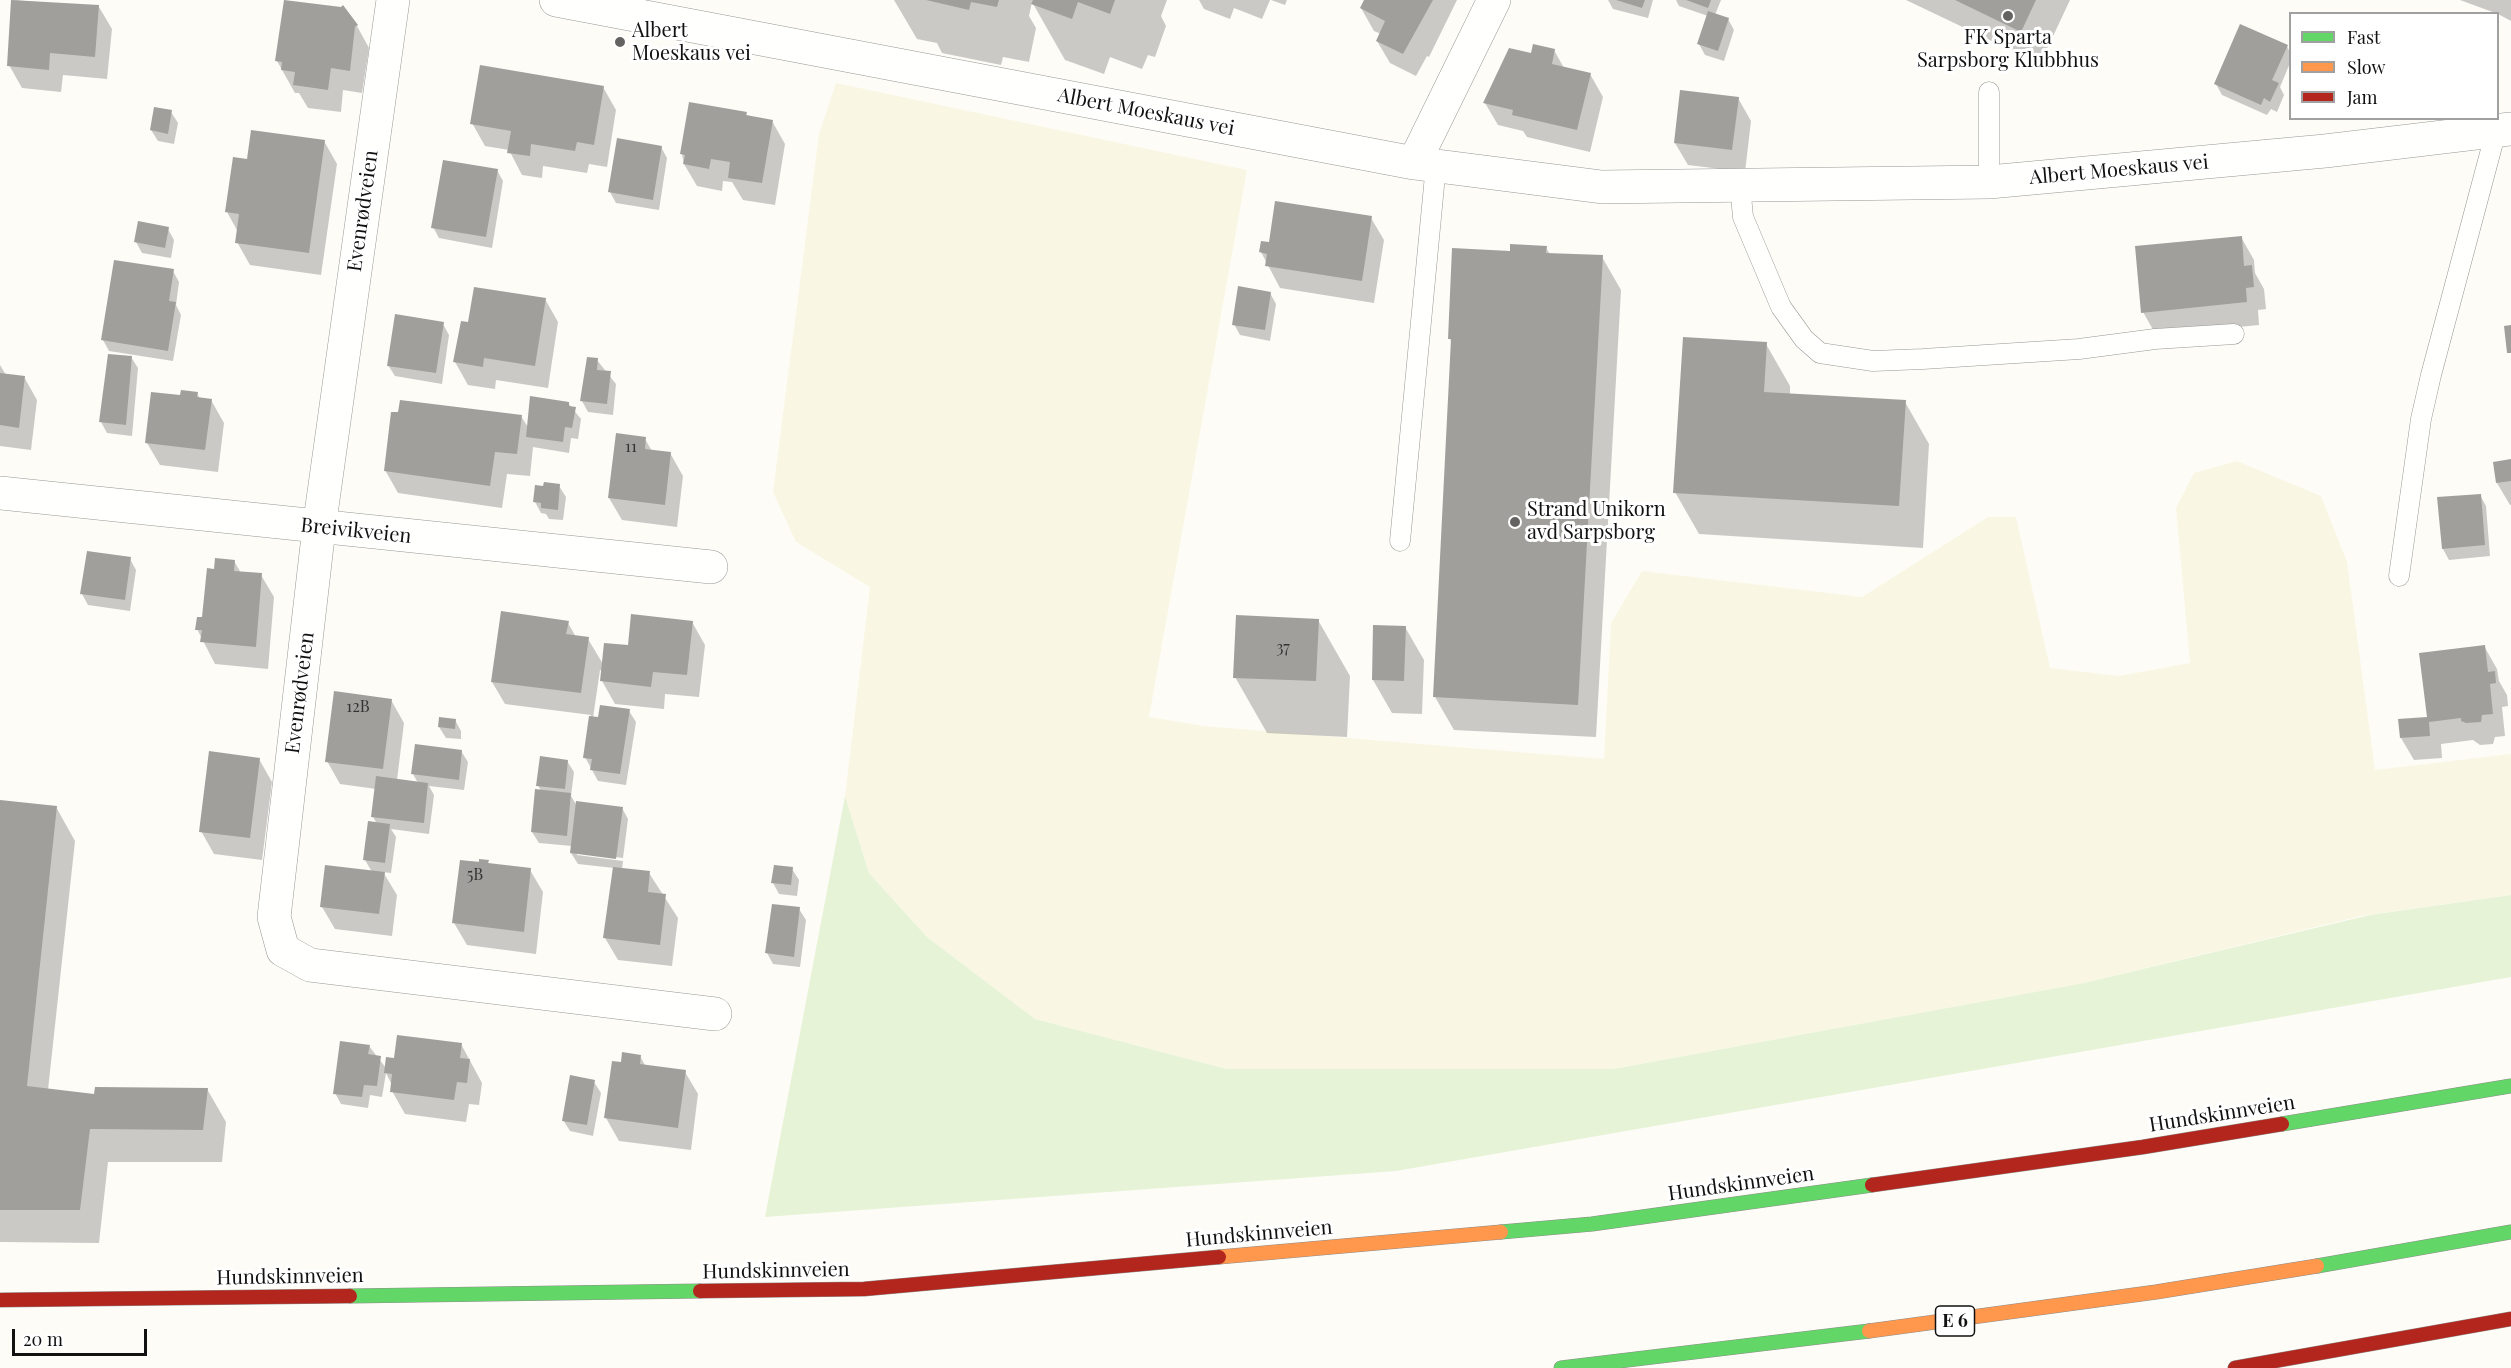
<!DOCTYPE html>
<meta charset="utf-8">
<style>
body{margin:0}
#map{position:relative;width:2511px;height:1368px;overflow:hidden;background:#fdfcf7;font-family:"Playfair Display",serif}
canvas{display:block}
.legend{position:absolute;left:2289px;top:12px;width:210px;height:108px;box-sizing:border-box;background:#fff;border:2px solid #a0a0a0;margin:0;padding:8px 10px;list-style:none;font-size:18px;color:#111}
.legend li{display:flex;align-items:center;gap:12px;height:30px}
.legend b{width:30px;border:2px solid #a0a0a0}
.scale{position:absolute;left:12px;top:1329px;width:135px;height:27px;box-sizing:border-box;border:3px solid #111;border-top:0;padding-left:8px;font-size:18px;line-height:21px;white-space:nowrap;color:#111;-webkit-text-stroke:4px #fff;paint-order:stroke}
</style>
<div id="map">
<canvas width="2511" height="1368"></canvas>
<ul class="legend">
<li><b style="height:8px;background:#63d668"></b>Fast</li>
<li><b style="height:8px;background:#ff974d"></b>Slow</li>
<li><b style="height:8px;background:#b3261e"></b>Jam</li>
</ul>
<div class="scale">20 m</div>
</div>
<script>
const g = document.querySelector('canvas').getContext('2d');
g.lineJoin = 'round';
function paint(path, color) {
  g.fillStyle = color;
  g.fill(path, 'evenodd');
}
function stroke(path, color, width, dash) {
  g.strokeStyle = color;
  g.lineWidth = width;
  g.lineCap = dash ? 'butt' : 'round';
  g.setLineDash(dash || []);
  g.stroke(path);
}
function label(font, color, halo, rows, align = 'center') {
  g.font = font + ' "Playfair Display",serif';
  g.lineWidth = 6;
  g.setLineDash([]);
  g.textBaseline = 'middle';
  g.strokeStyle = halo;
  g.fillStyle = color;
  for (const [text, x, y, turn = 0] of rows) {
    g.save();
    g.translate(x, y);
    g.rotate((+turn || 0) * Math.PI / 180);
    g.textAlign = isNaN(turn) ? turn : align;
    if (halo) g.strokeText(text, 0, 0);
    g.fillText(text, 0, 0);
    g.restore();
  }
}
paint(new Path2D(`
 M836,83l411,87 -98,547 54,9 401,33 7,-136 31,-52 220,26 126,-80h28l34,151 69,8 71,-13 -14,-155 18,-35 43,-12 84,35 26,66 28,208 136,-16v141l-150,21 -277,67 -471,86h-386l-192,-50 -108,-82 -58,-64 -24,-77 25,-209 -74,-45 -23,-50 46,-358z`), '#f9f7e4');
paint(new Path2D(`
 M845,796l24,77 58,64 108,82 192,50h386l471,-86 286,-68 141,-20v82l-1115,194 -631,46z`), '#e7f3d7');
paint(new Path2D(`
 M13,0l86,7 13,22 -5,50 -44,-4 -2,17 -39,-4 -13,-23z
 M894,0h273l-6,16 5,10 -11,31 -7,-2 -6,14 -32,-12 -6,17 -39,-14 -33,-58 -3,14 7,12 -7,34 -26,-5 -2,8 -59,-12 -5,-10 -20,-4z
 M1199,0h71l-8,19 -28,-11 -4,11 -26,-10z
 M1271,0h16l-2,5z
 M1365,0h92l-28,57 -2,-1 -11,20 -26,-13 -13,-22 4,-7 -7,-3 -13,-23z
 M1608,0h45l-5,18 -35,-9z
 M1676,0h45l-6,15 13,4 6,11 -10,31 -19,-6 -6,-11 9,-28 -29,-10z
 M1906,0h164l-30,64z
 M2460,0h51v21l-13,-7z
 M357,26l12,22 -7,45 -19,-3 -2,22 -33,-4 -9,-15h-4l-18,-32z
 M2287,46l3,7v10l-10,24 4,8 -7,17 -6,-3 -4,6 -45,-20 -6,-11z
 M1554,50l10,18 26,6 13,23 -13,55 -63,-15 -4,-6 -25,-6 -13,-22 47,-49z
 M603,87l13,23 -9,57 -18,-3 -2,9 -44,-7 -1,12 -20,-3 -13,-25 -24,-4 -13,-23z
 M1738,98l13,23 -6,51 -57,-7 -13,-22z
 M171,112l7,11 -4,21 -16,-3 -7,-11z
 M746,113l2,4 24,4 13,23 -10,61 -32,-5 -11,-18 -9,-1 -1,10 -25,-5 -13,-22 -2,-10z
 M324,141l13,23 -16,111 -71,-10 -13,-23 1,-10 -11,-20 21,-52z
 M661,147l6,11 -8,52 -43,-7 -6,-11z
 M497,170l6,11 -11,67 -53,-10 -6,-11z
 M1371,218l13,22 -10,63 -94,-15 -19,-36 9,-8z
 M168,229l6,11 -3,18 -29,-5 -6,-11z
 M2241,237l13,23 1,13 9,16 2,20 -8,1 1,15 -103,10 -13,-23z
 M1546,248l4,6 52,3 19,33 -25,447 -142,-7 -19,-33 17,-354 -2,-4 61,-86z
 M173,271l6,11 -3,23 5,10 -8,46 -64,-10 -6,-11z
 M1270,293l6,11 -6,37 -30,-6 -6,-11z
 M545,299l13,23 -10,66 -52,-8 -1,9 -27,-4 -13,-23 14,-38z
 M443,324l6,11 -7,49 -47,-8 -7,-11z
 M1766,344l24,42v9l115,7 24,42 -6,104 -224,-14 -24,-42z
 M131,357l7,11 -6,68 -25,-3 -6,-11z
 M597,360l19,24 -3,31 -25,-3 -6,-11z
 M0,365l6,10 18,2 13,23 -6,50 -31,-4z
 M197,393l3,6 11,1 13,23 -6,49 -58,-7 -13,-22 35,-46z
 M568,403l13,16 -3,20 -7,-1 -2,15 -36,-6 -3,29 -23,-2 -5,34 -104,-15 -13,-23 136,-54 8,13z
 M645,439l7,12 18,2 13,23 -6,51 -55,-7 -13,-22z
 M2511,461v44h-1l-13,-22z
 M559,486l7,11 -3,23 -14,-1 -3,-5 -5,-1 -6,-11z
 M2480,495l6,11 4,50 -41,4 -6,-11z
 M130,559l6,11 -6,41 -42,-6 -6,-11z
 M234,561l7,12 20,2 13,22 -6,72 -53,-5 -18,-35 7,-10 11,-49z
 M1318,620l32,56 -3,61 -80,-4 -32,-56z
 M692,622l13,23 -6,52 -34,-3 -1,15 -49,-5 -13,-23 1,-10 -3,-1 -7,48 36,-7 7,11 -10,63 -28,-4 -13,-24 6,-42 -86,-11 -13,-22 76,-59 8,14 12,2 15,25 27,-17z
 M1375,626l30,1 19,33 -2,54 -30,-1 -19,-33z
 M2484,646l13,23 2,12 8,14 1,11 -6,1 3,29 -10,1 -2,7 -13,1 -7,-5 -32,4 1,14 -28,2 -13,-22 28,-20z
 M391,700l13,23 -7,57 21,3 -5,-9 48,-23 7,11 -4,28 -35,-4 5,9 -5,39 -38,-5 5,8 -5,36 -8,-1 14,23 -5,41 -57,-7 -13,-22 50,-35 -7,-12 12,-36 -4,-7 3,-28 -36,-5 -13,-23z
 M455,720l6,11v8l-15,-1 -7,-11z
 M259,759l13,23 -10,78 -48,-6 -13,-23z
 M567,761l7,11 -3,24 6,10 45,2 6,11 -5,39 -46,-6v3l46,6 -1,8 27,4 29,45 -6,48 -54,-6 -13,-22 9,-70 -36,-4 -7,-11 1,-7 -33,-3 -7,-11 9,-41 -3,-6z
 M0,801l56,6 19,34 -27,249 47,6 112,-7 19,33 -4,40h-114l-9,81 -99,-1z
 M462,861l26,1 2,3 40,5 13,22 -7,62 -69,-9 -13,-22z
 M792,869l7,11 -2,16 -18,-2 -6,-11z
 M799,909l7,11 -6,47 -27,-3 -6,-11z
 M461,1044l21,39 -3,22 -10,-1 -3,18 -61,-8 -13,-23v-6l-6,-12 -4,24 -12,-2 -2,13 -27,-4 -6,-11 34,-47 17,22 9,-8z
 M640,1056l6,11 39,5 13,22 -7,56 -72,-9 -13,-23 16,-54z
 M594,1082l7,11 -8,43 -23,-5 -7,-11z`), '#0003');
paint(new Path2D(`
 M11,0l88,5 -4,52 -45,-4 -1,17 -42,-4z
 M284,0l57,7 2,-2 15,20 -3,2 -5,44 -19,-3 -3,22 -35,-5 2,-13 -14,-2 1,-8 -7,-1z
 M926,0h73l-2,7 -26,-5 -2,8z
 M1033,0h82l-5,14 -32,-12 -6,17 -41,-15z
 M1364,0h69l-30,54 -27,-13 9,-20 -25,-13z
 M1616,0h29l-3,8z
 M1686,0h25l-3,8z
 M1955,0h81l-15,32z
 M1708,11l21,7 -11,33 -21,-7z
 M2240,24l48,21 -16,35 7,3 -9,19 -6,-4 -3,7 -47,-21z
 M1533,44l22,5 -3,15 39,9 -14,57 -65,-15 1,-5 -30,-7 26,-55 22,5z
 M480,65l124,21 -10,59 -17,-3 -2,9 -44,-7 -1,12 -23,-3 4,-22 -41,-7z
 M1680,90l59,7 -7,53 -58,-7z
 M689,102l58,10 -1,3 27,5 -11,63 -34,-5 2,-16 -19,-3 -2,10 -26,-5 2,-9 -5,-1z
 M154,107l18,3 -4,24 -18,-4z
 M251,130l74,10 -16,113 -74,-10 4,-29 -14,-2 8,-55 14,2z
 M617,138l45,8 -9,54 -45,-8z
 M443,160l55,9 -12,68 -55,-9z
 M1275,201l97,15 -10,65 -97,-15 2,-12 -8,-2 2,-11 8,1z
 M138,221l31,6 -4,21 -31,-6z
 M2242,236l2,30 8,-1 2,22 -8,1 1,14 -106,11 -6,-67z
 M1510,244l37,2 -1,7 57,2 -25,450 -145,-8 18,-358h-3l4,-91 58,3z
 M114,260l60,9 -5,32 7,1 -8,49 -67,-11z
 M1238,286l33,6 -6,38 -33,-5z
 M474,287l72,11 -11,68 -51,-8 -1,9 -30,-5 8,-41 7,1z
 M395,314l49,8 -8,51 -49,-7z
 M2511,325v28h-4l-3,-27z
 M1683,337l84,5 -3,50 142,8 -7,106 -226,-13z
 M108,354l24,2 -6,69 -27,-3z
 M587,357l11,1 -1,12 14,1 -4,33 -27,-3z
 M0,373l25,3 -6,52 -19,-3z
 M181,390l17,2 -1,5 15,2 -7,51 -60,-7 6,-51 29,3z
 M530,396l39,6v4l7,1 -4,21 -7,-1 -2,15 -37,-5z
 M400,400l122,15 -5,39 -22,-2 -5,34 -106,-15 7,-59h7z
 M616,433l30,4 -1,12 26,3 -6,53 -57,-7z
 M2511,459v22l-15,2 -3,-21z
 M544,482l16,2 -2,26 -17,-2v-5l-8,-1 2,-17 8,1z
 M2481,494l4,51 -43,4 -5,-52z
 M87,551l44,6 -6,43 -45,-6z
 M215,558l20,2 -1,11 28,2 -6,74 -56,-5 2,-12h-7l2,-13h5l5,-49 7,1z
 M501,611l68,10 -3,13 23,3 -8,56 -90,-11z
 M631,614l62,7 -6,54 -34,-3 -2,15 -51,-6 4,-38 24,2z
 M1236,615l83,4 -3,62 -83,-3z
 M1373,625l33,1 -2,55 -32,-1z
 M2485,645l3,27 7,-1 1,12 -6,1 3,30 -11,1 -1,7 -15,1 -5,-2v-3l-32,4 1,14 -30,2 -2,-19 29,-2 -8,-64z
 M334,691l58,8 -9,70 -58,-7z
 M600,705l30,4 -10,65 -30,-4 2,-11 -9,-1 6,-42 9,1z
 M439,717l17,2 -1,10 -17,-2z
 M415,744l47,6 -3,30 -48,-6z
 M209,751l51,7 -10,80 -51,-6z
 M540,756l28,4 -3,29 -29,-3z
 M376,776l52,7 -4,40 -53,-6z
 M535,789l36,4 -4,43 -36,-4z
 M0,800l57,6 -30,280 67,8 1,-7 113,1 -5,42 -113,-1 -10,81h-80z
 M576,801l47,6 -7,52 -46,-6z
 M368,821l22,3 -5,39 -22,-3z
 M479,859l10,1 -1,3 43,5 -7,64 -72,-9 8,-63 19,2z
 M325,865l60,7 -6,42 -59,-7z
 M774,865l19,2 -2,18 -20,-2z
 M613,867l37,4 -2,21 18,2 -6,51 -57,-7z
 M772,904l28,3 -6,50 -29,-4z
 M397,1035l65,8 -2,15 10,1 -3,24 -10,-1 -3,18 -64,-8 2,-18 -8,-1 2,-16 8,1z
 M340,1041l30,4 -2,9 13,2 -4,30 -13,-1 -2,12 -29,-3z
 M622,1052l19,3 -1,9 46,6 -8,58 -74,-10 8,-57 9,1z
 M570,1075l25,5 -8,45 -25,-4z`), '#a19f9c');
const lane = new Path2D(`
 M1989,182v-90
 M1740,185l3,32 38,90 23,32 16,14 53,8 50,-2 156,-10 76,-10 79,-5
 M1400,541l36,-376
 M2399,576l22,-157 10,-44 65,-244`);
const street = new Path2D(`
 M393,0l-74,528 -45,389 9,33 27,15 405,49
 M556,0l858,163 188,24 387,-5 336,-31 186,-22
 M1414,163l80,-163
 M0,493l711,74`);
const fast = new Path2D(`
 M2282,1124l229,-38
 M1501,1232l91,-8 280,-39
 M2317,1266l194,-34
 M350,1296l350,-5
 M1561,1368l308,-37`);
const slow = new Path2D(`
 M1219,1257l282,-25
 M1869,1331l287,-39 161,-26`);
const jam = new Path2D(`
 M1872,1185l271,-38 139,-23
 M700,1291l164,-2 355,-32
 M0,1300l350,-4
 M2235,1368l276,-49`);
stroke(lane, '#979795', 21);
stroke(street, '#979795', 34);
stroke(fast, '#8e8d8b', 15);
stroke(slow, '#8e8d8b', 15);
stroke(jam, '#8e8d8b', 15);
stroke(lane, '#fffffe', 20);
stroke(street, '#fffffe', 33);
stroke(fast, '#63d668', 14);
stroke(slow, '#ff974d', 14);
stroke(jam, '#b3261e', 14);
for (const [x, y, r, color] of [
 [2008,16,6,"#646362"],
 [620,42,6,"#646362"],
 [1515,522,6,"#646362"]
]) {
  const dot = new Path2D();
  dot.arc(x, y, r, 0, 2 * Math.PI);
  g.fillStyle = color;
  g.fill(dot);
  stroke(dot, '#fff', 2);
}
label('16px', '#353434', null, [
 ["11",631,447],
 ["37",1283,648],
 ["12B",358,707],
 ["5B",475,875]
]);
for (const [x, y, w] of [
 [1955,1321,39]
]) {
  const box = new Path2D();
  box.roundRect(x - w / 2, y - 15, w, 30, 4.5);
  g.fillStyle = '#fff';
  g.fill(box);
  stroke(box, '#111', 1.5);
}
label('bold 18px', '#111', null, [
 ["E 6",1955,1321]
]);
label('20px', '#111', '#fff', [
 ["Albert",632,31],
 ["Moeskaus vei",632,54],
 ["FK Sparta",2008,38,"center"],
 ["Sarpsborg Klubbhus",2008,61,"center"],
 ["Strand Unikorn",1527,510],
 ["avd Sarpsborg",1527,533]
], 'left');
label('20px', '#111', '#fff', [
 ["Albert Moeskaus vei",1146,112,11],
 ["Albert Moeskaus vei",2119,170,-5],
 ["Evenrødveien",363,211,-82],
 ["Breivikveien",356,531,6],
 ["Evenrødveien",300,693,-83],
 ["Hundskinnveien",2222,1114,-9],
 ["Hundskinnveien",1741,1184,-8],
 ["Hundskinnveien",1259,1234,-5],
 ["Hundskinnveien",776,1271,-1],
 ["Hundskinnveien",290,1277,-1]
]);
</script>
